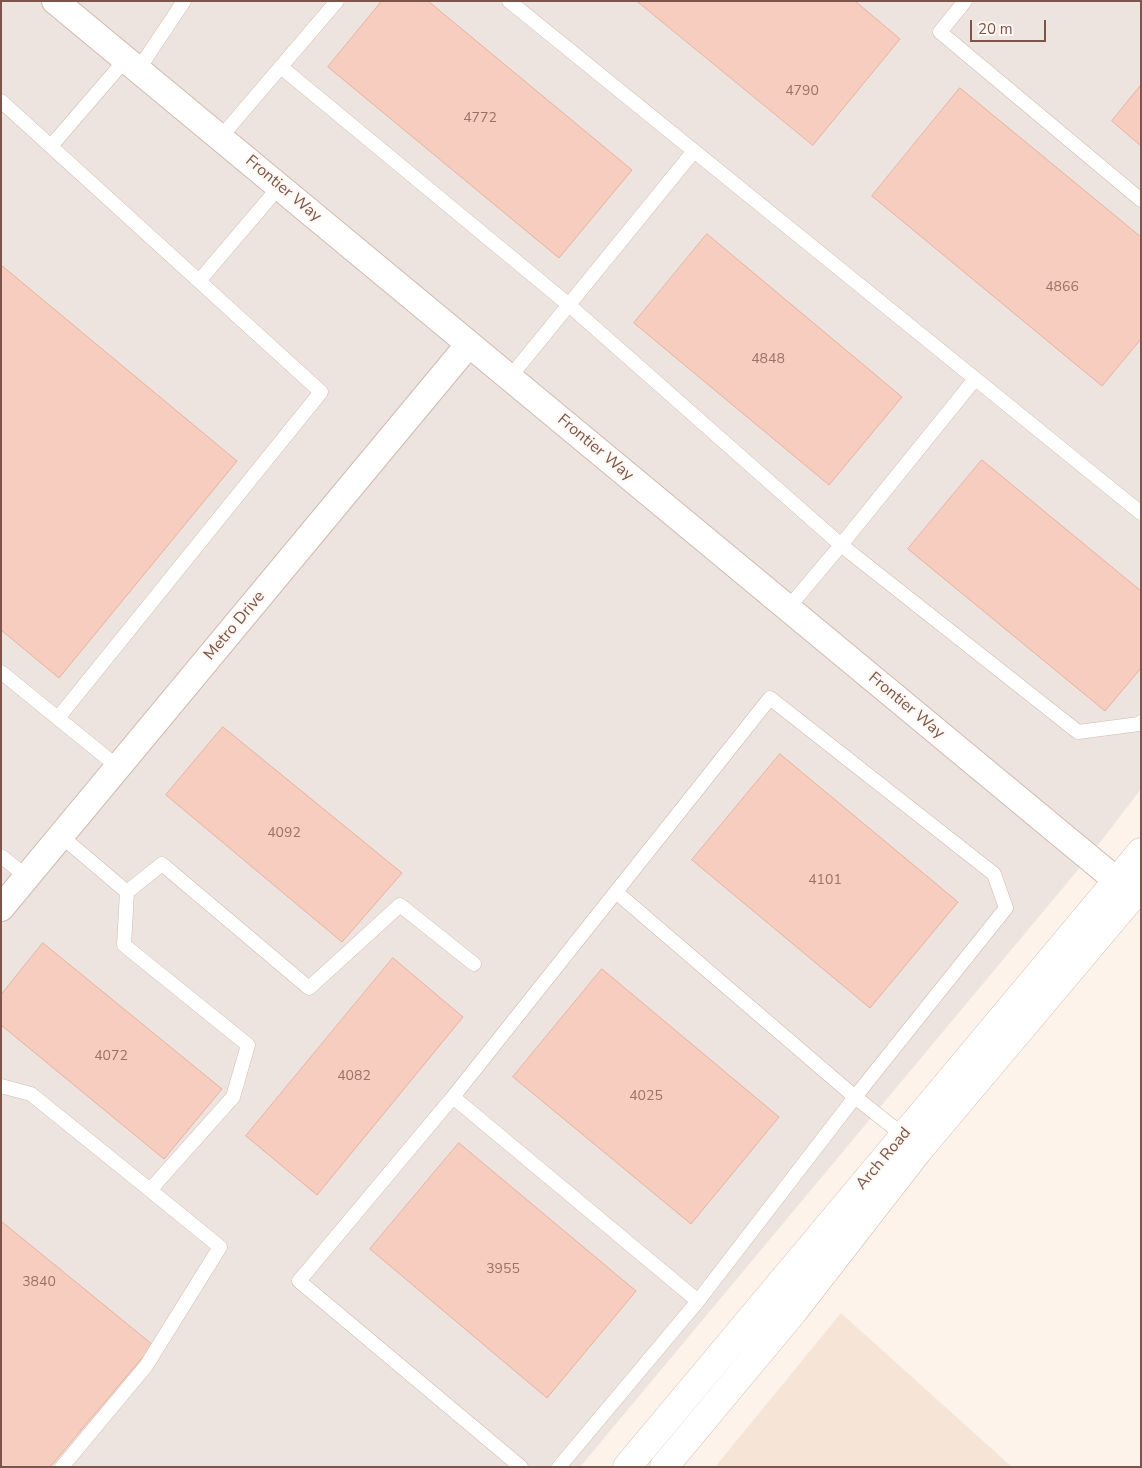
<!DOCTYPE html>
<style>
body{margin:0}
#map{position:relative;width:1142px;height:1468px;overflow:hidden;background:#fef3ea;font-family:"Nunito Sans",sans-serif}
canvas{display:block}
.frame{position:absolute;inset:0;border:2px solid #7c554a;pointer-events:none}
.scale{position:absolute;left:970px;top:20px;width:76px;height:22px;box-sizing:border-box;border:2px solid #7c554a;border-top:0;padding-left:6px;font-size:15px;line-height:18px;white-space:nowrap;color:#7c554a;-webkit-text-stroke:4px #fff8f2;paint-order:stroke}
</style>
<div id="map">
<canvas width="1142" height="1468"></canvas>
<div class="frame"></div>
<div class="scale">20 m</div>
</div>
<script>
const g = document.querySelector('canvas').getContext('2d');
g.lineJoin = 'round';
function paint(path, color) {
  g.fillStyle = color;
  g.fill(path, 'evenodd');
}
function stroke(path, color, width, dash) {
  g.strokeStyle = color;
  g.lineWidth = width;
  g.lineCap = dash ? 'butt' : 'round';
  g.setLineDash(dash || []);
  g.stroke(path);
}
function label(font, color, halo, rows, align = 'center') {
  g.font = font + ' "Nunito Sans",sans-serif';
  g.lineWidth = 4;
  g.setLineDash([]);
  g.textBaseline = 'middle';
  g.strokeStyle = halo;
  g.fillStyle = color;
  for (const [text, x, y, turn = 0] of rows) {
    g.save();
    g.translate(x, y);
    g.rotate((+turn || 0) * Math.PI / 180);
    g.textAlign = isNaN(turn) ? turn : align;
    if (halo) g.strokeText(text, 0, 0);
    g.fillText(text, 0, 0);
    g.restore();
  }
}
paint(new Path2D(`
 M841,1313l171,154h-297z`), '#f6e4d7');
paint(new Path2D(`
 M1,1h1140v788l-49,64 -512,614h-579z`), '#ede4df');
const building = new Path2D(`
 M382,1h46l204,169 -73,88 -231,-191z
 M637,1h218l45,38 -87,106z
 M1141,85v61l-29,-25z
 M960,88l181,149v102l-39,47 -230,-190z
 M707,234l195,163 -73,88 -195,-162z
 M1,265l236,196 -178,217 -58,-48z
 M982,460l159,131v77l-36,43 -197,-162z
 M223,727l179,146 -60,69 -176,-147z
 M780,754l178,148 -88,106 -178,-148z
 M43,943l179,146 -58,70 -163,-134v-30z
 M393,958l70,59 -146,178 -71,-59z
 M602,969l177,148 -88,107 -178,-147z
 M459,1143l177,148 -89,107 -177,-149z
 M1,1221l152,124 -103,122h-49z`);
paint(building, '#f6cdbf');
stroke(building, '#eab19e', 1);
const lane = new Path2D(`
 M509,1l632,512
 M965,1l-25,31 201,168
 M281,67l288,238 272,240 134,-166
 M138,70l46,-69
 M1,101l320,291 -263,326
 M220,138l117,-137
 M51,146l75,-87
 M199,281l80,-94
 M510,377l184,-226
 M788,608l53,-63 237,187 61,-8 2,-2
 M1,672l117,95
 M61,836l66,56 35,-28 147,124 91,-83 74,59
 M1,856l26,21
 M1,1086l30,8 119,96
 M453,1097l245,204
 M62,1467l84,-101 74,-119 -70,-57 83,-93 15,-52 -124,-100 3,-53
 M521,1467l-222,-186 154,-184 317,-399 224,176 12,34 -151,189 -239,-205
 M559,1467l139,-166 157,-204 48,38`);
const street = new Path2D(`
 M55,1l1078,893
 M1,908l468,-564`);
const secondary = new Path2D(`
 M627,1467l514,-615
 M664,1467l129,-155 125,-161 223,-265`);
stroke(lane, '#d2b9ad', 15);
stroke(street, '#d2b9ad', 28);
stroke(secondary, '#d8bbad', 29);
stroke(lane, '#fff', 14);
stroke(street, '#fff', 26);
stroke(secondary, '#fff', 28);
label('14px', '#9a7367', null, [
 ["4790",802,92],
 ["4772",480,119],
 ["4866",1062,288],
 ["4848",768,360],
 ["4092",284,834],
 ["4101",825,881],
 ["4072",111,1057],
 ["4082",354,1077],
 ["4025",646,1097],
 ["3955",503,1270],
 ["3840",39,1283]
]);
label('16px', '#7c554a', '#fff8f2', [
 ["Frontier Way",283,189,40],
 ["Frontier Way",595,448,40],
 ["Metro Drive",235,626,-50],
 ["Frontier Way",906,706,40],
 ["Arch Road",884,1159,-50]
]);
</script>
